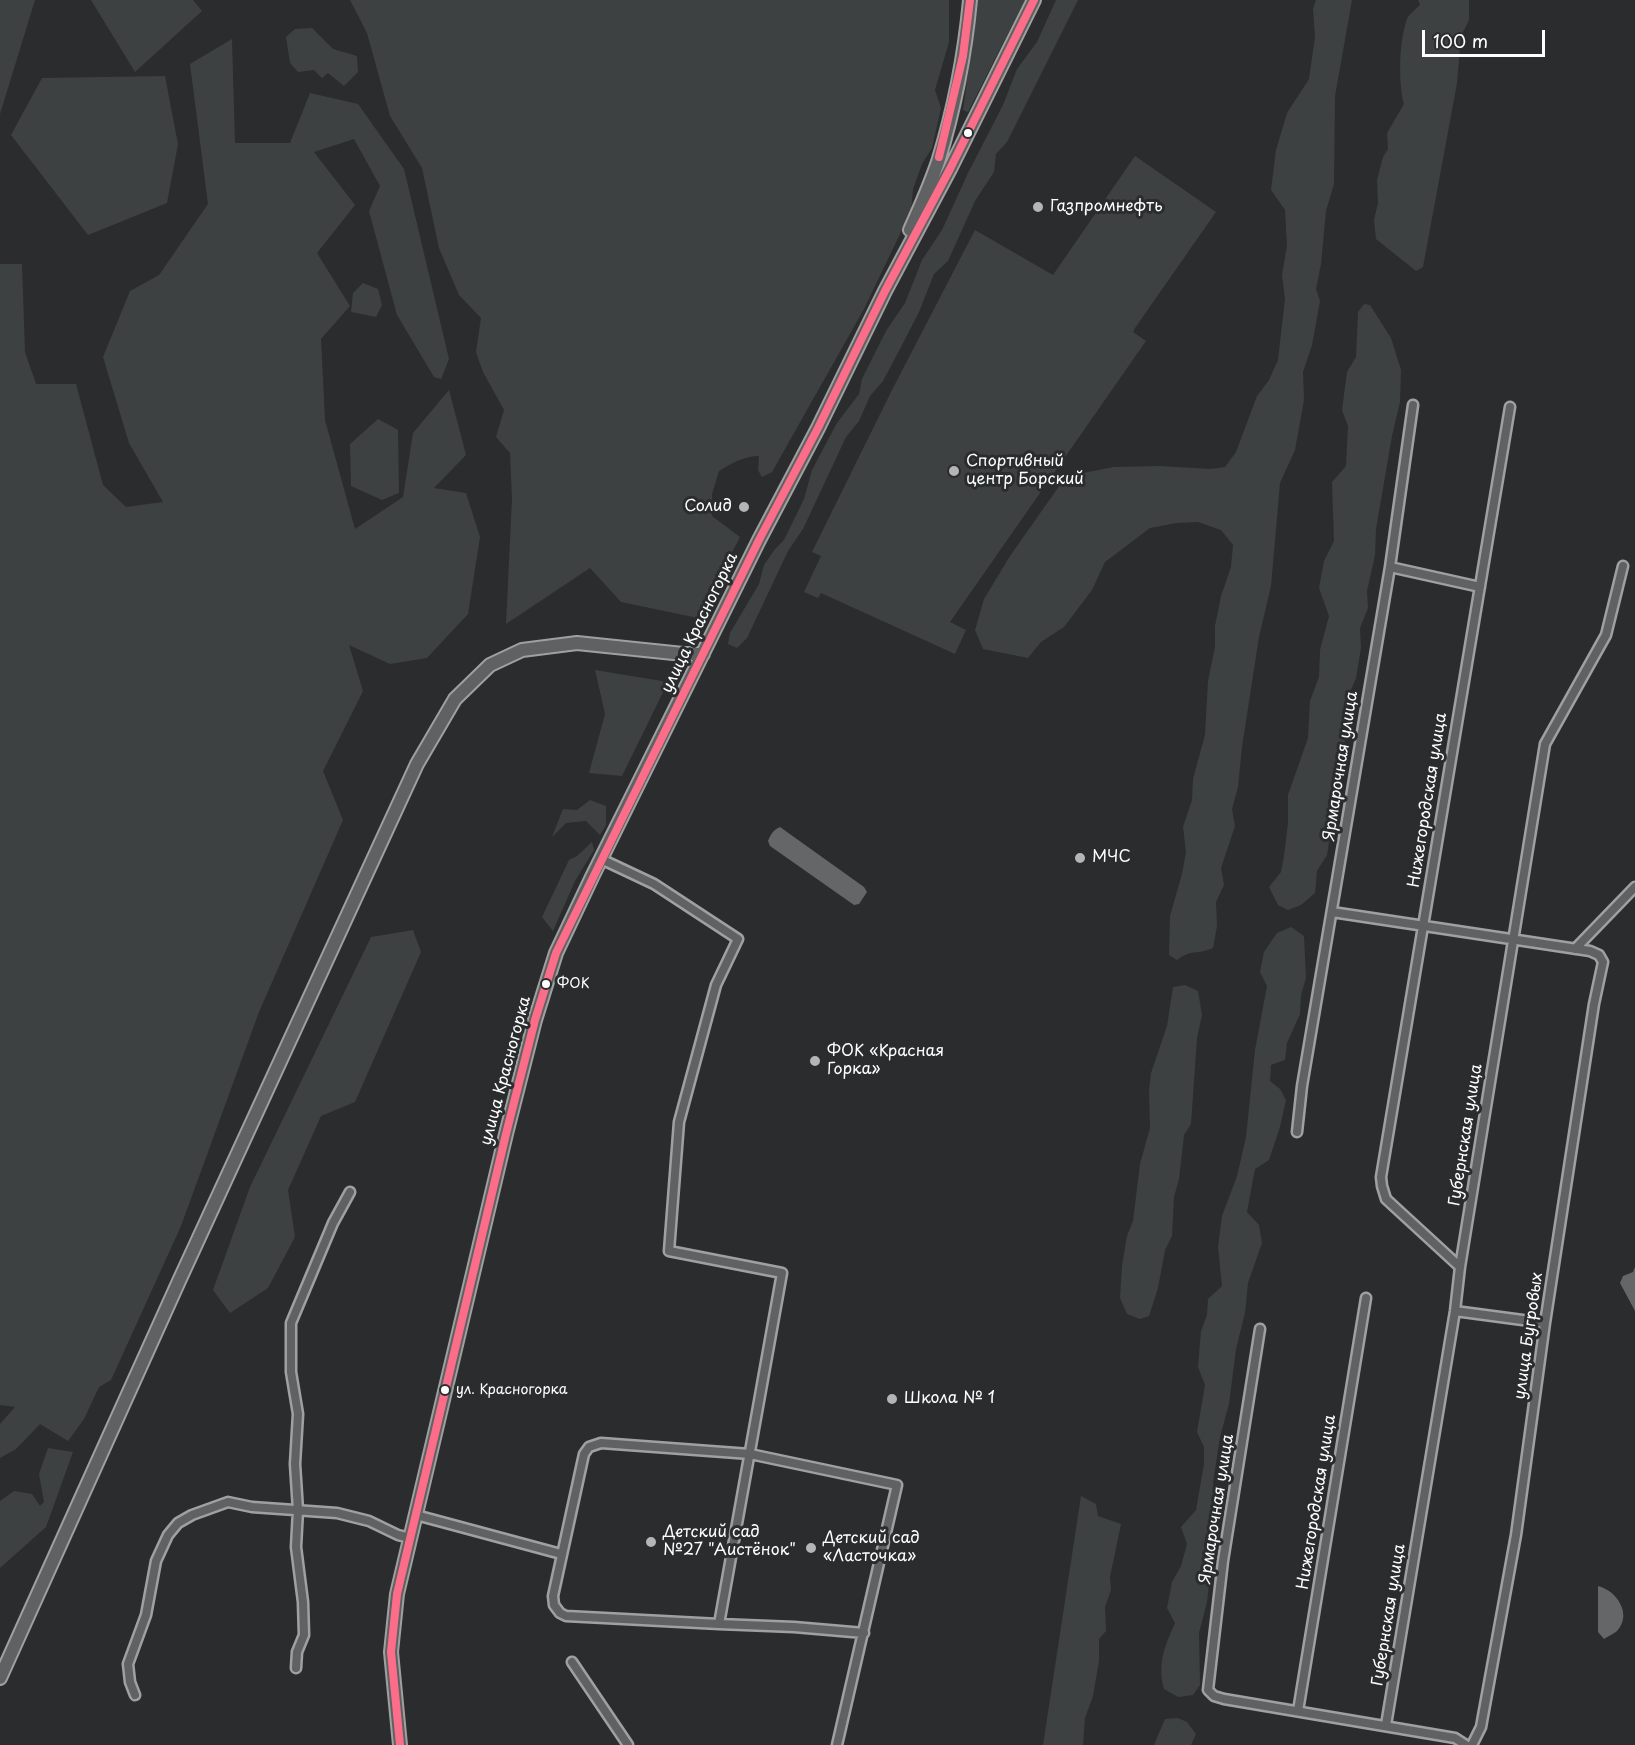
<!DOCTYPE html>
<meta charset="utf-8">
<style>
body{margin:0}
#map{position:relative;width:1635px;height:1745px;overflow:hidden;background:#2b2c2d;font-family:"Playpen Sans",sans-serif}
canvas{display:block}
.scale{position:absolute;left:1422px;top:30px;width:123px;height:27px;box-sizing:border-box;border:3px solid #fff;border-top:0;padding-left:8px;font-size:18px;line-height:21px;white-space:nowrap;color:#fff;-webkit-text-stroke:4px #2a2d2e;paint-order:stroke}
</style>
<div id="map">
<canvas width="1635" height="1745"></canvas>
<div class="scale">100 m</div>
</div>
<script>
const g = document.querySelector('canvas').getContext('2d');
g.lineJoin = 'round';
function paint(path, color) {
  g.fillStyle = color;
  g.fill(path, 'evenodd');
}
function stroke(path, color, width, dash) {
  g.strokeStyle = color;
  g.lineWidth = width;
  g.lineCap = dash ? 'butt' : 'round';
  g.setLineDash(dash || []);
  g.stroke(path);
}
function label(font, color, halo, rows, align = 'center') {
  g.font = font + ' "Playpen Sans",sans-serif';
  g.lineWidth = 6;
  g.setLineDash([]);
  g.textBaseline = 'middle';
  g.strokeStyle = halo;
  g.fillStyle = color;
  for (const [text, x, y, turn = 0] of rows) {
    g.save();
    g.translate(x, y);
    g.rotate((+turn || 0) * Math.PI / 180);
    g.textAlign = isNaN(turn) ? turn : align;
    if (halo) g.strokeText(text, 0, 0);
    g.fillText(text, 0, 0);
    g.restore();
  }
}
paint(new Path2D(`
 M0,0h35l-35,114z
 M91,0h102l9,11 -67,61z
 M350,0h599v42l-14,48 6,18 -9,40 -10,16 -9,25 -2,22 -47,98 -92,163 -10,5 -4,-7 1,-14c-15,0 -27,7 -40,15l-7,23v22l28,21 -42,81 -77,-16 -31,-34 -84,56 6,-125 -2,-46 -14,-16 8,-27 -21,-38 -7,-20 5,-34 -22,-23 -20,-47 -17,-80 -32,-52 -23,-83z
 M978,0h47l-57,112 -5,-2z
 M1056,0h22l-71,142 -11,12 -2,18 -19,29 -27,60 -14,13 -15,38 -17,33 -19,36 -13,15 -11,25 -13,16 -43,92 -15,22 -41,87 -10,10 -9,-4 2,-11 29,-49 5,-19 11,-16 9,-9 20,-41 8,-29 25,-47 22,-29 3,-15 24,-48 19,-28 17,-43 20,-30 26,-57 35,-68 14,-36 20,-27z
 M1316,0h36l-17,96 -1,88 -8,27 -5,53 -5,25 4,12 -8,44 -9,27 1,28 -9,50 -15,33 -9,103 -12,51 -17,110 -4,40 -6,22 3,17 -14,42 3,17 -8,17 1,24 -4,22c-16,7 -22,1 -36,12l-8,-5 1,-39 12,-42 4,-22 -3,-25 9,-27 1,-21 12,-44 3,-54 7,-34v-21l6,-30 10,-29 2,-22 -12,-15 -23,-8 -22,1 -26,5 -45,34 -13,28 -28,37 -23,15 -13,16 -45,-9 -8,-19 9,-31 26,-43 52,-74 21,-9 31,-6 45,-1 52,3 14,-2 11,-15 21,-56 12,-16 9,-20 7,-61 -3,-24 5,-29 -2,-36 -14,-20 5,-40 11,-37 22,-34 6,-42 -2,-28z
 M1418,0h51v20l-8,16 -4,47 -34,184 -7,4 -40,-32 -2,-19 4,-17 -1,-23 6,-23 5,-8 -1,-16 17,-29c-6,-22 -5,-63 3,-85 2,-5 9,-10 13,-14z
 M312,28l21,21 24,7 1,16 -14,14 -16,-13 -6,5 -8,-8 -16,2 -8,-9 -4,-26 9,-8z
 M232,39l3,104h55l20,-50 48,11 46,65 45,190 -8,20 -7,-2 -37,-62 -28,-104 11,-25 -26,-47 -40,13 41,53 -38,48 33,53 -29,33 4,81 30,109 48,-32 10,-64 36,-43 17,65 -32,33 32,5 14,44 -12,77 -41,44 -37,6 -41,-19 14,46 -40,80 20,49 -84,192 -78,214 -70,154 -12,7 -15,32 -16,22 -28,-17 -24,25 -16,9v-34l15,-17 -15,-2v-1141h22l3,88 11,32h40l27,101 23,22 37,-5 -34,-59 -26,-86 27,-66 29,-16 49,-71 -18,-140z
 M165,76l13,68 -11,59 -79,32 -77,-100 31,-57z
 M1135,156l81,56 -81,116 -2,4 13,9 -196,281 16,8 -11,24 -134,-61 -3,5 -14,-6 17,-36 -9,-4 80,-162 83,-160 78,45z
 M363,283l15,6 4,16 -6,12 -25,-5 2,-19z
 M1364,304l6,1 21,33 10,32 -1,32 -8,34 -16,93 -1,26 -8,36 1,17 -8,20 1,20 -5,30 -8,19 -3,44 -9,16 -1,47 -8,51 -10,16 -2,22 -14,12 -13,5 -10,-5 -9,-18 12,-15 3,-16 4,-33v-28l20,-57 2,-37 9,-24 1,-27 9,-34 -10,-28 5,-27 10,-20 -2,-59 14,-16 2,-40 -6,-16 5,-38 9,-15 2,-45z
 M378,419l20,11 1,63 -17,7 -31,-14 -1,-42z
 M595,670l73,12 -46,94 -33,-3 16,-59z
 M590,800l16,6v19l-6,10 -14,-14 -20,2 -14,14 11,-28 14,1z
 M592,842l2,8 -19,31 -22,50 -11,-14 27,-57 8,-4z
 M1291,927l13,9 2,42 -5,17 -1,19 -13,29 -2,17 -14,5 -1,16 10,8 6,11 -6,27 -11,33 -14,9 -8,43 12,13 3,18 -14,40 -3,30 -9,36 -7,55 -9,33 -7,46 2,31 -6,33 2,19 -4,36 -8,31 1,52 -7,10 -15,2 -14,-8c-7,-26 1,-43 11,-66l-8,-15 5,-26 9,-16 6,-22 -6,-17 15,-17 8,-46v-17l-7,-15 8,-47 -7,-18 3,-36 6,-16 1,-16 14,-13 -4,-39 4,-31 15,-40 9,-39 9,-87 12,-64 -7,-14 4,-20 13,-19z
 M413,930l8,22 -66,150 -34,14 -33,74 7,47 -27,51 -38,25 -17,-23 37,-103 121,-250z
 M1185,985l13,6 4,24 -5,23 -6,86 -7,11 -5,44 -5,18 -2,39 -7,14 -7,38 -9,28 -9,3 -13,-5 -7,-16 2,-32 5,-30 6,-15 7,-57 10,-36 -1,-38 2,-17 16,-47 6,-39z
 M48,1448l25,4 -27,75 -46,41v-67l14,-10 18,3 8,12 4,-4 -5,-28z
 M1081,1496l15,8 2,12 23,8 -11,53 1,13 -6,17 1,24 -7,8v22l-6,35 -8,22 -2,27h-40z
 M1178,1718l9,4 9,12 -5,11h-37l11,-26z`), '#3e4142');
paint(new Path2D(`
 M780,827l84,60 3,5 -8,12 -5,1 -84,-59 -2,-5c3,-7 5,-11 12,-14z
 M1635,1267v44l-15,-28 3,-7 10,-4z
 M1598,1586c18,4 35,28 19,45 -3,3 -9,5 -13,8l-6,-7z`), '#646667');
const minor = new Path2D(`
 M1390,567l90,20
 M601,859l53,25 84,55 -22,46 -37,137 -10,129 113,22 -63,351 75,3 70,6
 M1332,912l258,39 9,4 4,7 -9,42 -49,319 -29,212 -35,192 -9,18
 M1575,949l60,-62
 M1297,1132l5,-46 88,-519 23,-162
 M1460,1267l-74,-68 -4,-13 -1,-9 129,-770
 M1455,1311l90,12
 M1260,1329l-37,232 -15,129 6,6 10,3 231,39 11,7
 M416,1515l145,39
 M719,1624l-153,-8 -6,-3 -6,-8 -1,-9 31,-142 5,-7 12,-4 149,11 147,31 -60,260
 M572,1662l56,83
 M296,1668l1,-16 7,-17 -1,-33 -7,-55 2,-37 -3,-46 3,-50 -7,-42v-49l42,-100 17,-31
 M135,1695l-5,-13 -2,-18 18,-49 10,-54 12,-26 10,-12 14,-8 36,-13 24,5 85,6 32,8 29,14 12,3
 M1298,1711l68,-413
 M1386,1725l69,-414 5,-44 85,-523 61,-109 17,-69`);
const secondary = new Path2D(`
 M910,230c10,-22 20,-45 28,-68 16,-52 27,-108 32,-162
 M0,1678l179,-397 238,-517 38,-65 35,-34 32,-15 55,-7 106,11h20
 M400,1745l-9,-93 6,-58 109,-460 29,-114 21,-67 36,-76 167,-337 59,-112 67,-137 65,-122 84,-169`);
stroke(minor, '#a0a0a0', 13);
stroke(secondary, '#a0a0a0', 16);
stroke(minor, '#606162', 8);
stroke(secondary, '#606162', 12);
stroke(new Path2D(`
 M939,157l24,-101 7,-56
 M400,1745l-9,-93 6,-58 109,-460 29,-114 21,-67 203,-413 59,-112 67,-137 65,-122 84,-169`), '#fb6d88', 8);
for (const [x, y, r, color] of [
 [968,133,5,"#fff"],
 [1038,207,6,"#b5b5b6"],
 [954,471,6,"#b5b5b6"],
 [744,507,6,"#b5b5b6"],
 [1080,858,6,"#b5b5b6"],
 [546,984,5,"#fff"],
 [815,1061,6,"#b5b5b6"],
 [445,1390,5,"#fff"],
 [892,1399,6,"#b5b5b6"],
 [651,1542,6,"#b5b5b6"],
 [811,1548,6,"#b5b5b6"]
]) {
  const dot = new Path2D();
  dot.arc(x, y, r, 0, 2 * Math.PI);
  g.fillStyle = color;
  g.fill(dot);
  stroke(dot, '#2a2d2e', 2);
}
label('14px', '#fff', '#2a2d2e', [
 ["ФОК",557,984],
 ["ул. Красногорка",456,1390]
], 'left');
label('16px', '#fff', '#2a2d2e', [
 ["Газпромнефть",1050,207],
 ["Спортивный",966,462],
 ["центр Борский",966,480],
 ["Солид",732,507,"right"],
 ["МЧС",1092,858],
 ["ФОК «Красная",827,1052],
 ["Горка»",827,1070],
 ["Школа № 1",904,1399],
 ["Детский сад",663,1533],
 ["№27 \"Аистёнок\"",663,1551],
 ["Детский сад",823,1539],
 ["«Ласточка»",823,1557]
], 'left');
label('16px', '#fff', '#2a2d2e', [
 ["улица Красногорка",700,623,-64],
 ["Ярмарочная улица",1341,766,-81],
 ["Нижегородская улица",1428,800,-81],
 ["улица Красногорка",506,1071,-75],
 ["Губернская улица",1466,1135,-81],
 ["улица Бугровых",1529,1336,-82],
 ["Нижегородская улица",1317,1502,-81],
 ["Ярмарочная улица",1217,1509,-81],
 ["Губернская улица",1389,1615,-81]
]);
</script>
